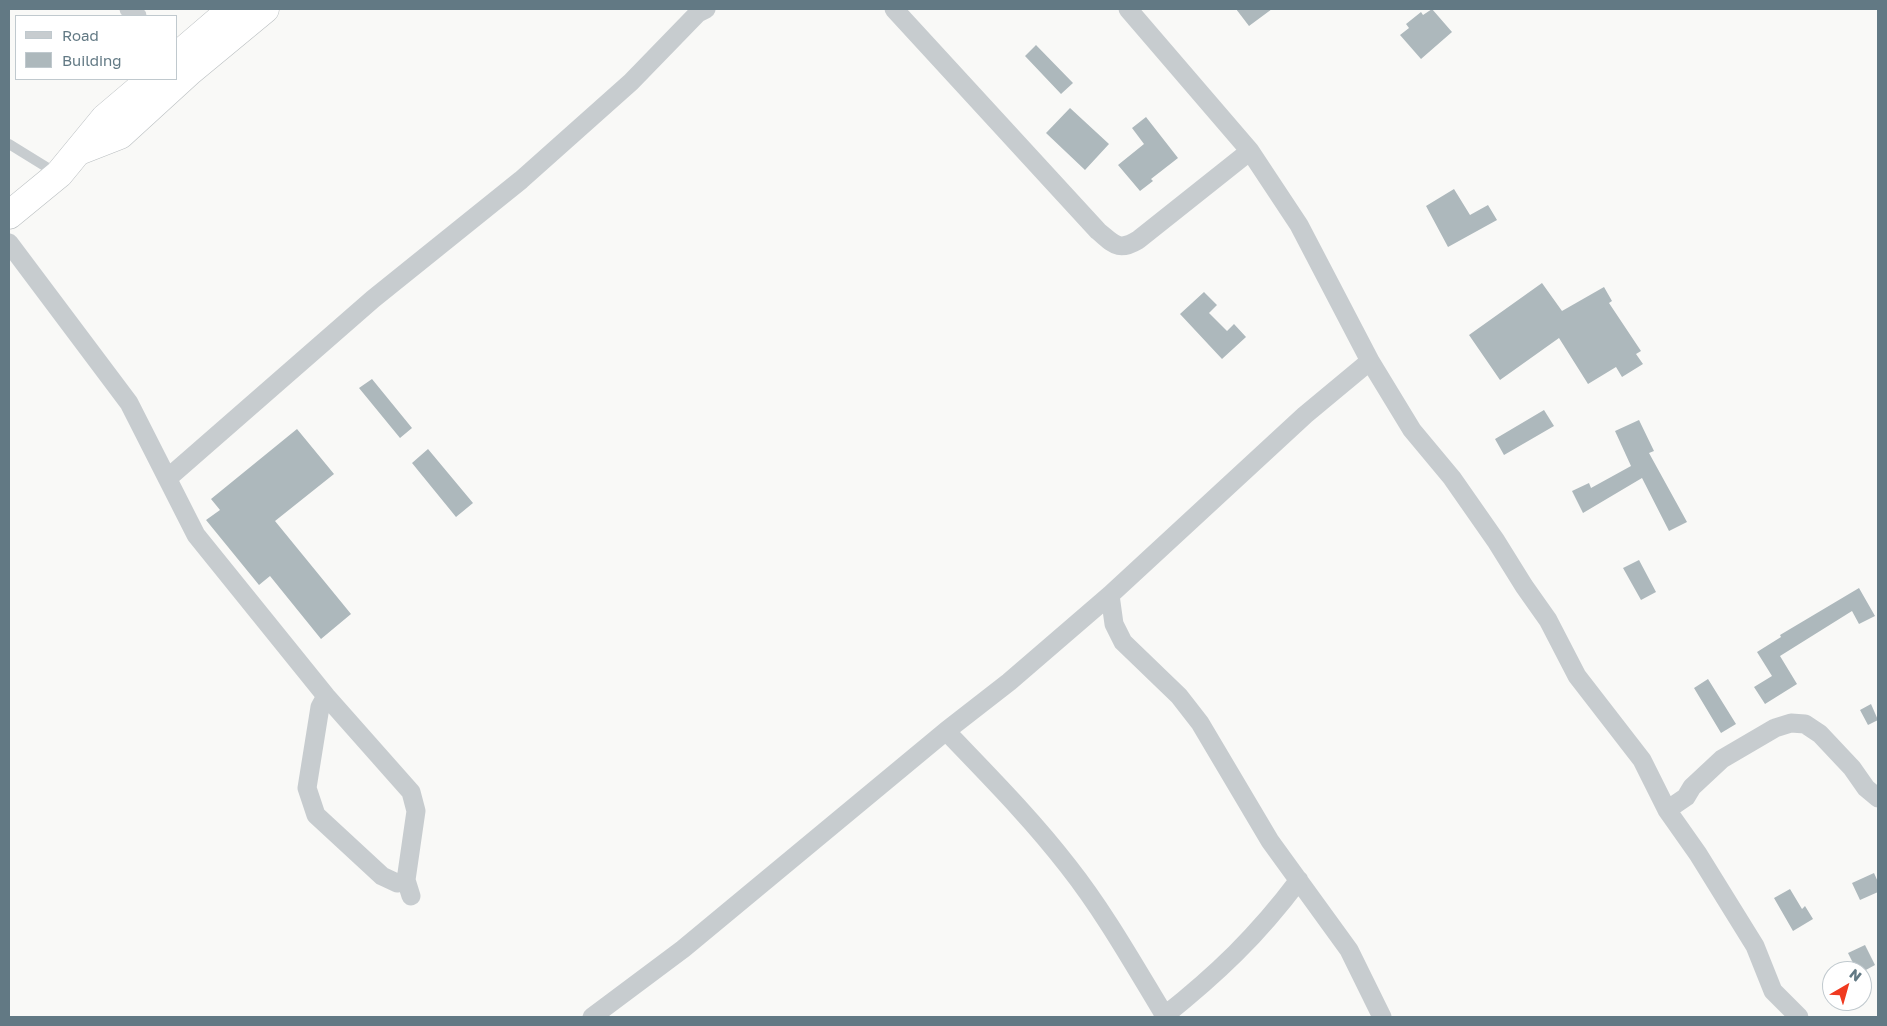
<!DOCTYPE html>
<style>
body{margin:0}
#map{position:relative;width:1887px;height:1026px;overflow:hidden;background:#f9f9f7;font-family:"Golos Text",sans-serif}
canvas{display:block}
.frame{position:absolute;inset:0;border:10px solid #627984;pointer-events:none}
.legend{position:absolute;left:15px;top:15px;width:162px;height:65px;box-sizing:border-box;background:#fff;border:1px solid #c0c9ce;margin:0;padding:6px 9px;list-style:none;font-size:15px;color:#627984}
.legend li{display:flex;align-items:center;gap:10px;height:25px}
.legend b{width:25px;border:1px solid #c0c9ce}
.north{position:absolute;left:1822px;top:961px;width:50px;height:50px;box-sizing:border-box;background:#fff;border:1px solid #c0c9ce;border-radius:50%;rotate:38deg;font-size:14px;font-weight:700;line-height:20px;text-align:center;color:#627984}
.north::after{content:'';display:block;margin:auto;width:18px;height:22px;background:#f03a20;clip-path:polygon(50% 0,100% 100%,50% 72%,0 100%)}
</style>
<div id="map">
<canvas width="1887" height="1026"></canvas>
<div class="frame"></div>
<ul class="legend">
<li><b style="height:6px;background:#c7cccf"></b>Road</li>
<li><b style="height:14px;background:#adb8bc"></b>Building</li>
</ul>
<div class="north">N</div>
</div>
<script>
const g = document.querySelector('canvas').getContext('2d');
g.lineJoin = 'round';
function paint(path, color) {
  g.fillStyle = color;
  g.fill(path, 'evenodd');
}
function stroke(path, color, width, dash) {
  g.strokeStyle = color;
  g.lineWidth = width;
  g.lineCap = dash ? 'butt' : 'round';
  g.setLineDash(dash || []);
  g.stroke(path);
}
paint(new Path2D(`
 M1236,9h36l-23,17z
 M1432,9l20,23 -31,27 -21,-24 9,-7 -3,-4 15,-12 2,3z
 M1036,45l37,38 -12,11 -36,-38z
 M1070,108l39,36 -24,26 -39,-37z
 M1146,117l32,41 -27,21 2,2 -13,10 -22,-26 26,-21 -12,-16z
 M1454,189l16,26 18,-10 9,15 -49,27 -22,-41z
 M1542,283l20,28 42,-24 8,14 -3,2 32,48 -5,3 7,10 -21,13 -6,-10 -28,17 -29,-46 -59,42 -31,-45z
 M1204,292l13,13 -8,8 18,18 7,-7 12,13 -24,22 -42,-45z
 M372,379l40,49 -12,10 -41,-50z
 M1544,410l10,16 -50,29 -9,-16z
 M1639,420l15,31 -5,2 38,69 -18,9 -27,-53 -59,35 -11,-22 17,-8 2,5 40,-22 -16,-35z
 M297,429l37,45 -59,47 76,93 -30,25 -51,-63 -11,9 -53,-65 14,-10 -9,-11z
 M428,449l45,54 -17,14 -44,-54z
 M1639,560l17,32 -15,8 -18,-32z
 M1859,588l16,28 -16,8 -7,-13 -72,45 17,28 -32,20 -11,-17 18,-11 -15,-24 24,-15 -1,-2z
 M1708,679l28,45 -15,9 -27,-45z
 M1871,704l7,16 -10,5 -8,-15z
 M1874,873l4,9v10l-18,8 -8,-17z
 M1790,889l12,20 3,-3 8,13 -20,12 -19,-33z
 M1865,945l10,20 -11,6h-7l-9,-18z`), '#adb8bc');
const highway = new Path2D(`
 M176,57l56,-48
 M79,151l41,-16 70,-64 75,-62
 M9,215l50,-41 46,-56 46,-39`);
stroke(highway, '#b9bec0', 29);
stroke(new Path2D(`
 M9,144l47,29`), '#c7cccf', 10);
stroke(new Path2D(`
 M129,9l8,7
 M894,9l204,222c16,13 20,21 40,9l112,-89
 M9,243l120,160 67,132 130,161 85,96 5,19 -10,69 5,16
 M1370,361l42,69 40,48 44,63 28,45 24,34 29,56 65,84 25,50 31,44 57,92 18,45 26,26
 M168,478l205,-179 148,-119 110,-98 67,-69 8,-4
 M1110,595l4,29 9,18 56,54 21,27 70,118 79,109 33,67
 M326,696l-6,11 -13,81 9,27 66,61 15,7 9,-3
 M946,731c42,44 85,87 122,135 37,47 66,99 97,150
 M1667,810l19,-13 6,-10 30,-28 53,-31 16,-5 14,1 15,10 32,34 14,20 12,10
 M592,1017l91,-68 263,-218 63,-49 101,-87 195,-180 65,-54 -71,-136 -49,-74 -122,-142
 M1163,1017c54,-43 94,-81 136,-137`), '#c7cccf', 19);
stroke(highway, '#fff', 28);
</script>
